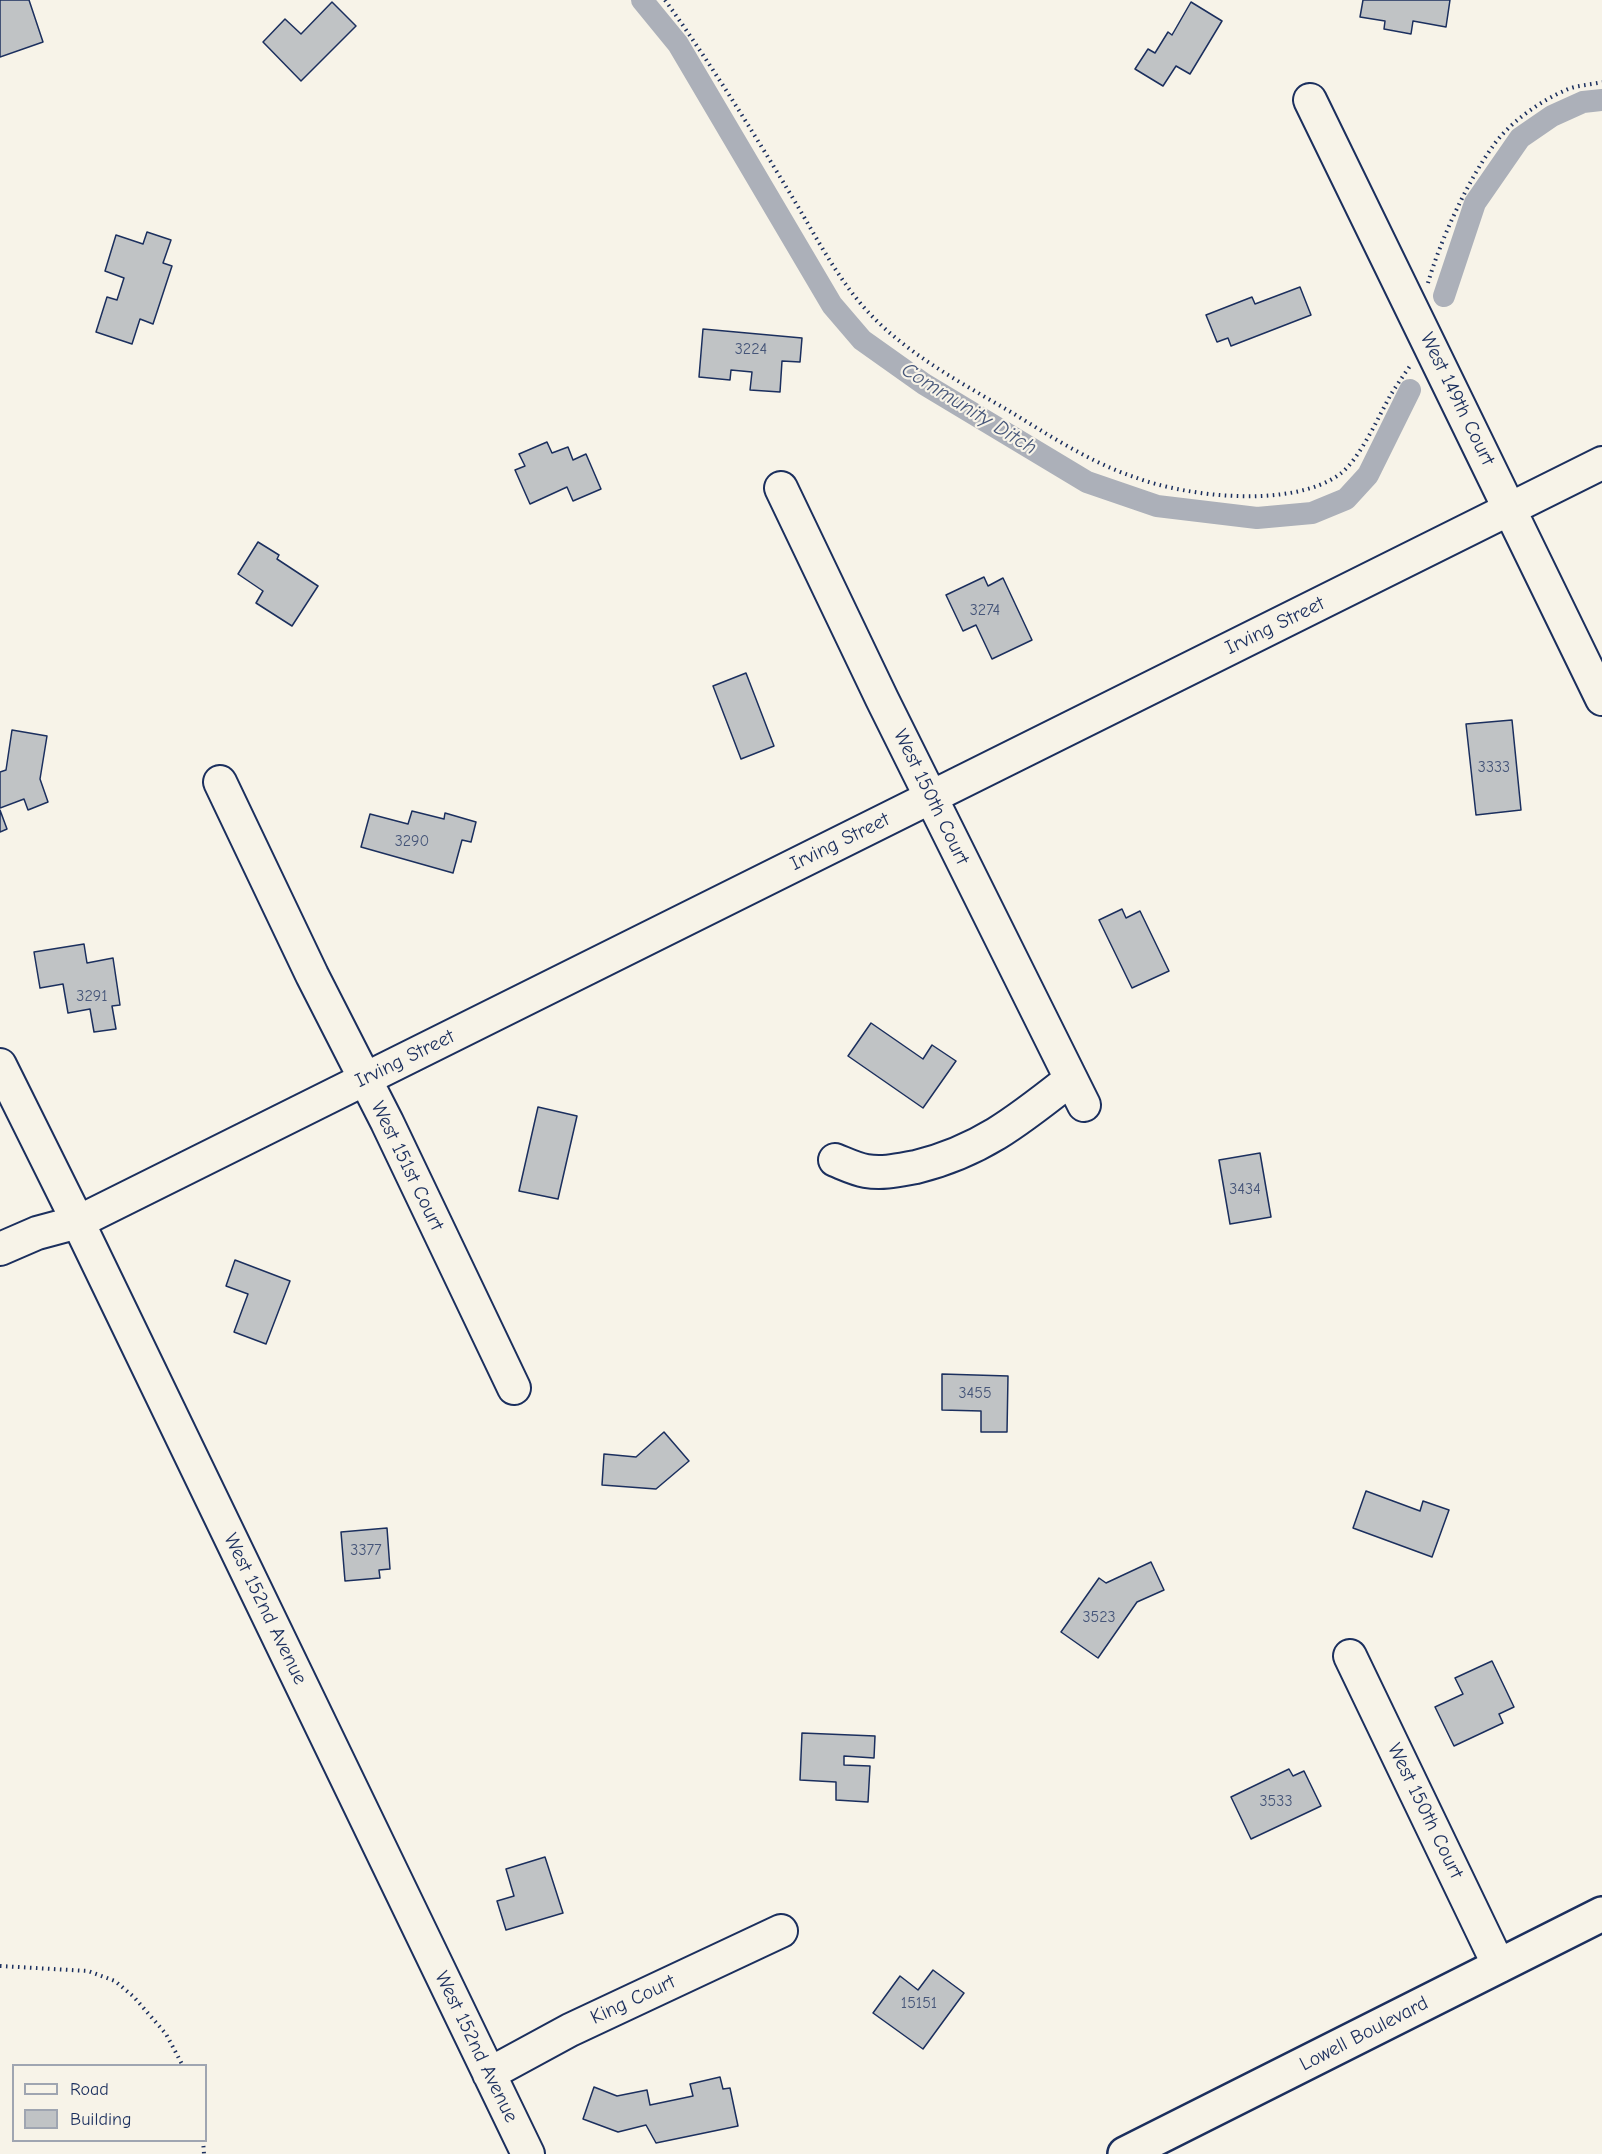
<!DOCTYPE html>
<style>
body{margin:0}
#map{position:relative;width:1602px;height:2154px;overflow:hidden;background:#f7f3e8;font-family:"Comic Neue",sans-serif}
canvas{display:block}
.legend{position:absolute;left:12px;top:2064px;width:195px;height:78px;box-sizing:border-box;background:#f7f3e8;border:2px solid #9fa5b1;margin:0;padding:8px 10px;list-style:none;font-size:18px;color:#1b2f5e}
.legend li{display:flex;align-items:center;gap:12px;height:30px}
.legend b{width:30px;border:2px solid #9fa5b1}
</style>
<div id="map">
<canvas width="1602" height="2154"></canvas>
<ul class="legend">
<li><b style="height:8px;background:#f7f3e8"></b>Road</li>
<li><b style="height:16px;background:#c0c3c5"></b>Building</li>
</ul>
</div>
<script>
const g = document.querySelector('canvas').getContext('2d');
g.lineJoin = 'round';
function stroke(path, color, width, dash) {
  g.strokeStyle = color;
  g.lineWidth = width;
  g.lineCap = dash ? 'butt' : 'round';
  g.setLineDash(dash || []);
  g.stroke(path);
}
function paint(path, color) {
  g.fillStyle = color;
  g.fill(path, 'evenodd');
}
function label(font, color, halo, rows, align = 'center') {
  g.font = font + ' "Comic Neue",sans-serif';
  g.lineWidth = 4.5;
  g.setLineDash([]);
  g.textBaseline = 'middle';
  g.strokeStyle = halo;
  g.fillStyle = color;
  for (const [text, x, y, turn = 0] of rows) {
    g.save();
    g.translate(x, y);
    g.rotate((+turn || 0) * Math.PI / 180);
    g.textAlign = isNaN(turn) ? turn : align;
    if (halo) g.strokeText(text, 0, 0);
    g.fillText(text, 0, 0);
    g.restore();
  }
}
stroke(new Path2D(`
 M642,0l36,44 154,261 30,35 62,44 163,98 70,24 100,12 55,-5 34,-14 22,-24 42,-85
 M1444,296l31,-93 45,-65 32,-22 31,-14 19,-2`), '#acb0b9', 22);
const building = new Path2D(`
 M0,0h29l14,42 -43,15z
 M1363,0h87l-4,27 -33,-6 -2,13 -27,-5 1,-8 -25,-4z
 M332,2l24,24 -55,55 -38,-39 22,-23 16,15z
 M1191,2l31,19 -32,53 -14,-8 -13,20 -28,-17 13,-20 7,4 13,-21 4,3z
 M147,232l24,8 -8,23 9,3 -19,58 -13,-5 -8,25 -36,-12 11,-35 10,3 7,-22 -19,-7 11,-36 27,9z
 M1300,287l11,28 -80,31 -3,-8 -11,4 -11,-27 46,-18 3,7z
 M703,329l99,9 -2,24 -18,-1 -2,31 -30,-2 2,-18 -21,-2 -1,10 -31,-3z
 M547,442l5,11 16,-6 5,13 13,-6 15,35 -28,12 -6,-14 -37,17 -15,-34 10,-4 -6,-12z
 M258,542l21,13 -2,4 41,27 -26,40 -36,-23 7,-12 -25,-17z
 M984,577l4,9 15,-8 29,62 -40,19 -16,-34 -13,6 -17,-36z
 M746,673l28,73 -33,13 -28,-73z
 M1512,720l9,90 -45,5 -10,-91z
 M12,730l35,6 -7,43 8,23 -20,8 -4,-11 -24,9v-36l6,-2z
 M0,810l7,19 -7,3z
 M412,811l32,8 1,-6 31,9 -5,20 -9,-2 -9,33 -92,-26 9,-33 38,10z
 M1122,909l4,9 14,-7 29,60 -37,17 -33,-68z
 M84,944l3,19 26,-5 7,47 -8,1 4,23 -22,3 -4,-23 -22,4 -5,-29 -23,4 -6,-36z
 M871,1023l52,36 9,-14 24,16 -33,47 -75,-52z
 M538,1107l39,9 -19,83 -39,-8z
 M1260,1153l11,64 -41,7 -11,-64z
 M235,1260l55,21 -24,63 -32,-12 14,-38 -22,-8z
 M942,1374l66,2 -1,56h-26v-21l-39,-1z
 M664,1432l25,29 -33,28 -54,-4 2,-31 32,3z
 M1366,1491l54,20 3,-10 26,9 -17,47 -79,-29z
 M387,1528l3,41 -11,1 1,8 -35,3 -4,-49z
 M1151,1562l13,28 -27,12 -39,56 -37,-26 38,-54 7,5z
 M1492,1661l22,46 -15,7 4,9 -49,23 -19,-39 28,-13 -8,-16z
 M802,1733l73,3 -1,22 -30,-2v9l26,1 -2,36 -32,-2v-18l-36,-2z
 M1289,1769l4,7 11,-5 17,35 -70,33 -20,-42z
 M545,1857l18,56 -57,17 -9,-29 17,-5 -8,-27z
 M933,1970l31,23 -41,56 -50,-36 27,-37 18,14z
 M720,2077l3,12 7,-1 8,38 -82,17 -10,-18 -28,7 -35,-13 11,-32 23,9 30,-6 3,15 43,-9 -3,-12z`);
paint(building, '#c0c3c5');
stroke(building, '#1b2f5e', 1.5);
const minor = new Path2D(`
 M1310,100l292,599
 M781,488l101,211 202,406
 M220,782l92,193 75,147 127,266
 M0,1065l78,157 450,932
 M835,1160c10,4 20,9 31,11 17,3 33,-1 50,-4 65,-16 103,-47 155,-88
 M0,1249l37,-16 41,-11 1524,-759
 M1350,1656l149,310
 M489,2074l81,-44 211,-99`);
const major = new Path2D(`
 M1125,2154l477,-240`);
stroke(minor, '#1b2f5e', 36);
stroke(major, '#1b2f5e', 38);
stroke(new Path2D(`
 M665,0c46,64 88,132 129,200 21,35 40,72 67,104 40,47 97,77 150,108 39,24 79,50 123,65 53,20 158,32 206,-3 19,-14 38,-56 50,-78 6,-10 13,-20 20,-30
 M1428,283c12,-42 39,-101 65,-137 16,-23 47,-45 73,-56 10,-5 25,-5 36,-8
 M0,1966l88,5 27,10 19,16 32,37 17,32
 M203,2140l1,14`), '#1b2f5e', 4, [1.5, 4.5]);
stroke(minor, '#f7f3e8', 32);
stroke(major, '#f7f3e8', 33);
label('16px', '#445478', null, [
 ["3224",751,349],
 ["3274",985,610],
 ["3333",1494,767],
 ["3290",412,841],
 ["3291",92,996],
 ["3434",1245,1189],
 ["3455",975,1393],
 ["3377",366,1550],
 ["3523",1099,1617],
 ["3533",1276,1801],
 ["15151",919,2003]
]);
label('20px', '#1b2f5e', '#f7f3e8', [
 ["West 149th Court",1457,399,64],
 ["Irving Street",1275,626,-26],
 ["West 150th Court",931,797,64],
 ["Irving Street",840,842,-26],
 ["Irving Street",405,1059,-26],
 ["West 151st Court",407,1166,64],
 ["West 152nd Avenue",265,1609,64],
 ["West 150th Court",1425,1811,64],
 ["King Court",633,2000,-25],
 ["Lowell Boulevard",1364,2034,-27],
 ["West 152nd Avenue",476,2047,64]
]);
label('italic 21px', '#465679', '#f7f3e8', [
 ["Community Ditch",969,409,32]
]);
</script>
